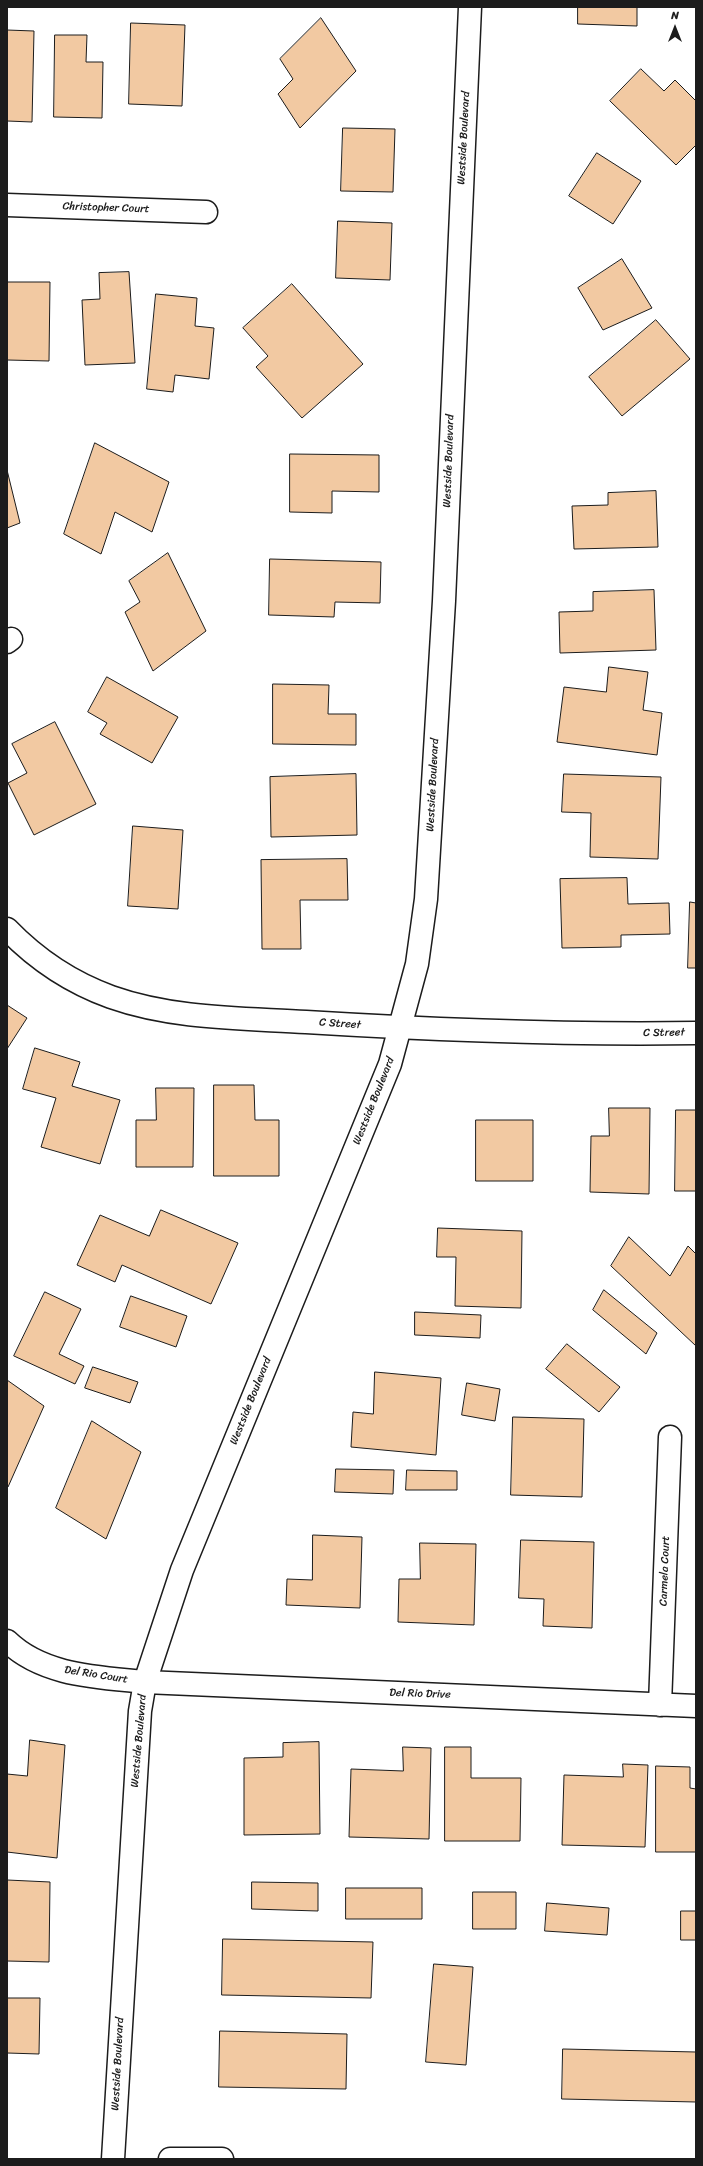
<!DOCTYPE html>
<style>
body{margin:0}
#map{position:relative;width:703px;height:2166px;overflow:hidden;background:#fff;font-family:Sriracha,sans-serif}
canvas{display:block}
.frame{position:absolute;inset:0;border:8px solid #1c1c1c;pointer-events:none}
.north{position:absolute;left:655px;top:8px;width:40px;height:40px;-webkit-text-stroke:3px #fff;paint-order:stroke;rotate:0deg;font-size:11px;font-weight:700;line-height:16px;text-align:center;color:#1c1c1c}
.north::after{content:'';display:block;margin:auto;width:14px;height:18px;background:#1c1c1c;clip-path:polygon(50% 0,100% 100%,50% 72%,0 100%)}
</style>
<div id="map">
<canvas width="703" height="2166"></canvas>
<div class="frame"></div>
<div class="north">N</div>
</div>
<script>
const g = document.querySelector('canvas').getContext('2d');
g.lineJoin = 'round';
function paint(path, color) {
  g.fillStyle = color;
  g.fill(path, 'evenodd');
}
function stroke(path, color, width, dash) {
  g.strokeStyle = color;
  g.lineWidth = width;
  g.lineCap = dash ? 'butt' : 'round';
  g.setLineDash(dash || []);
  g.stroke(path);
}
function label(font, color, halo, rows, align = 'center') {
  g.font = font + ' Sriracha,sans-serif';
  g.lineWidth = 3;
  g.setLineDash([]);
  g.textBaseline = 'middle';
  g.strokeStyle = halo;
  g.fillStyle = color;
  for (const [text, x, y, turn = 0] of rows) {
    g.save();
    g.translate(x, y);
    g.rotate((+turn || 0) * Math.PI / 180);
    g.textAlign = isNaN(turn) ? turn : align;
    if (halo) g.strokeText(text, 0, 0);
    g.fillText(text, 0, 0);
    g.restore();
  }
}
const building = new Path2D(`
 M578,7h59v19l-59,-2z
 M321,18l35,53 -56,57 -22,-34 15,-15 -13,-20z
 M131,23l54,2 -3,81 -53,-2z
 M7,30l27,1 -2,91 -25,-1z
 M55,35h32l-1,27h17l-1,56 -48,-1z
 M641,69l23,22 11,-11 21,21v44l-20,20 -66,-64z
 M343,128l52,1 -2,63 -52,-1z
 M597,153l44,28 -28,43 -44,-28z
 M338,221l54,2 -2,57 -54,-2z
 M622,259l30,49 -49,22 -25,-42z
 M129,272l6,91 -50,2 -3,-65 18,-1 -1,-26z
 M7,282h43l-1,79 -42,-1z
 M292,284l71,80 -61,54 -46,-51 12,-11 -25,-28z
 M156,294l41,4 -2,28 19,2 -5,51 -34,-4 -2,17 -26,-3z
 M656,320l34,39 -68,57 -33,-39z
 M95,443l74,39 -17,50 -37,-20 -14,42 -37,-20z
 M290,454l89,1v37l-47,-1v22l-42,-1z
 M7,470l13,53 -13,5z
 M656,491l2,56 -84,2 -2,-43 36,-1v-12z
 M168,553l38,78 -53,40 -28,-59 15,-10 -11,-21z
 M270,559l111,3 -1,41 -45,-1 -1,15 -65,-2z
 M654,590l2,60 -96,3 -1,-41 34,-1v-19z
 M609,667l39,5 -5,38 19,3 -5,42 -100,-13 7,-55 42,5z
 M107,677l71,40 -26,46 -52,-29 7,-11 -19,-11z
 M273,684l56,1 -1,29h28v31l-83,-1z
 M55,722l41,82 -62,31 -26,-52 19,-10 -15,-29z
 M356,774l1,61 -86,2 -1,-60z
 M564,774l97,3 -3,82 -68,-2 1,-44 -29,-1z
 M133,826l50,4 -5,79 -50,-3z
 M347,859l1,41h-48l1,49h-39l-1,-89z
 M627,878l1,26 41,-1 1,31 -49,1v12l-59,1 -2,-69z
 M690,902l6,1v65h-8z
 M7,1005l20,13 -20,31z
 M35,1048l45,14 -8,24 48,14 -20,64 -59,-17 15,-49 -33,-9z
 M214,1085h40l1,35h24v56h-65z
 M156,1088h38l-1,79h-57v-47h20z
 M609,1108h41l-1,86 -59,-2 1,-56h18z
 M676,1110h20v81h-21z
 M476,1120h57v61h-57z
 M161,1210l77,33 -27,61 -89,-39 -7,17 -38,-17 23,-50 49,21z
 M438,1228l84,3 -1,77 -66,-2 1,-49h-19z
 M629,1237l41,39 18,-30 8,8v92l-85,-80z
 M604,1290l53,43 -11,21 -53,-44z
 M45,1292l36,17 -22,45 25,12 -9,18 -61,-28z
 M131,1296l56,20 -11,31 -56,-20z
 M415,1312l66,3 -1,23 -65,-3z
 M567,1344l53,43 -21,25 -53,-43z
 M93,1367l45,15 -8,21 -45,-15z
 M375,1372l66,6 -5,77 -85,-8 2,-35 20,2z
 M7,1380l37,26 -36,81 -1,-1z
 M467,1383l33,6 -5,32 -33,-6z
 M513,1417l71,2 -2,78 -71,-2z
 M92,1421l49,31 -35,87 -50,-31z
 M336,1469l58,1 -1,24 -58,-2z
 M407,1470l50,1v19h-51z
 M313,1535l49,2 -2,71 -74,-3 1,-26 25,1z
 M521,1540l73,2 -2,86 -49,-2 1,-27 -25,-1z
 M420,1543l56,1 -2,81 -76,-3 1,-43h21z
 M30,1740l35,5 -8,113 -50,-6v-78l20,2z
 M319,1742l1,92 -76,1v-77l39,-1v-14z
 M403,1747l28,1 -2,91 -80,-2 2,-68 52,2z
 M445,1747h26v31h50l-1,63h-75z
 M623,1764l25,1 -3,82 -83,-2 2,-70 59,2z
 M656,1766l34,1v21l6,1v63h-40z
 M7,1880l43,2 -1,80 -42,-1z
 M252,1882l66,1v28l-66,-2z
 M346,1888h76v31h-76z
 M473,1892h43v37h-43z
 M547,1903l62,5 -2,27 -62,-4z
 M681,1911h15v29h-15z
 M223,1939l150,3 -2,56 -149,-3z
 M434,1964l39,3 -7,98 -40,-3z
 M7,1998h33l-1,56 -32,-1z
 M220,2031l127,3 -1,55 -127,-2z
 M563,2049l133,3v50l-134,-3z`);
paint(building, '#f2c9a2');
stroke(building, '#1c1c1c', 1);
const street = new Path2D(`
 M7,205l199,7
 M7,642l4,-3
 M7,929c29,30 65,54 104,68 62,22 130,21 195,25 130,8 260,13 390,11
 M7,1641c36,35 90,36 138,41l551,24
 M660,1705l10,-268`);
const secondary = new Path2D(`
 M113,2159l27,-448 5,-29 37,-112 208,-506 27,-100 9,-65 18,-298 26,-594
 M170,2159h52`);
stroke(street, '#1c1c1c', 25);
stroke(secondary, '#1c1c1c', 25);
stroke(street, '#fff', 22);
stroke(secondary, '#fff', 22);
label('11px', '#1c1c1c', '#fff', [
 ["Westside Boulevard",464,138,-87],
 ["Christopher Court",106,208,2],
 ["Westside Boulevard",449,461,-88],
 ["Westside Boulevard",433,785,-87],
 ["C Street",340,1024,4],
 ["C Street",664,1033,-1],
 ["Westside Boulevard",374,1101,-68],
 ["Westside Boulevard",251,1401,-68],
 ["Carmela Court",665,1571,-88],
 ["Del Rio Court",96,1675,9],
 ["Del Rio Drive",420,1694,2],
 ["Westside Boulevard",139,1741,-85],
 ["Westside Boulevard",118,2064,-87]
]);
</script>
